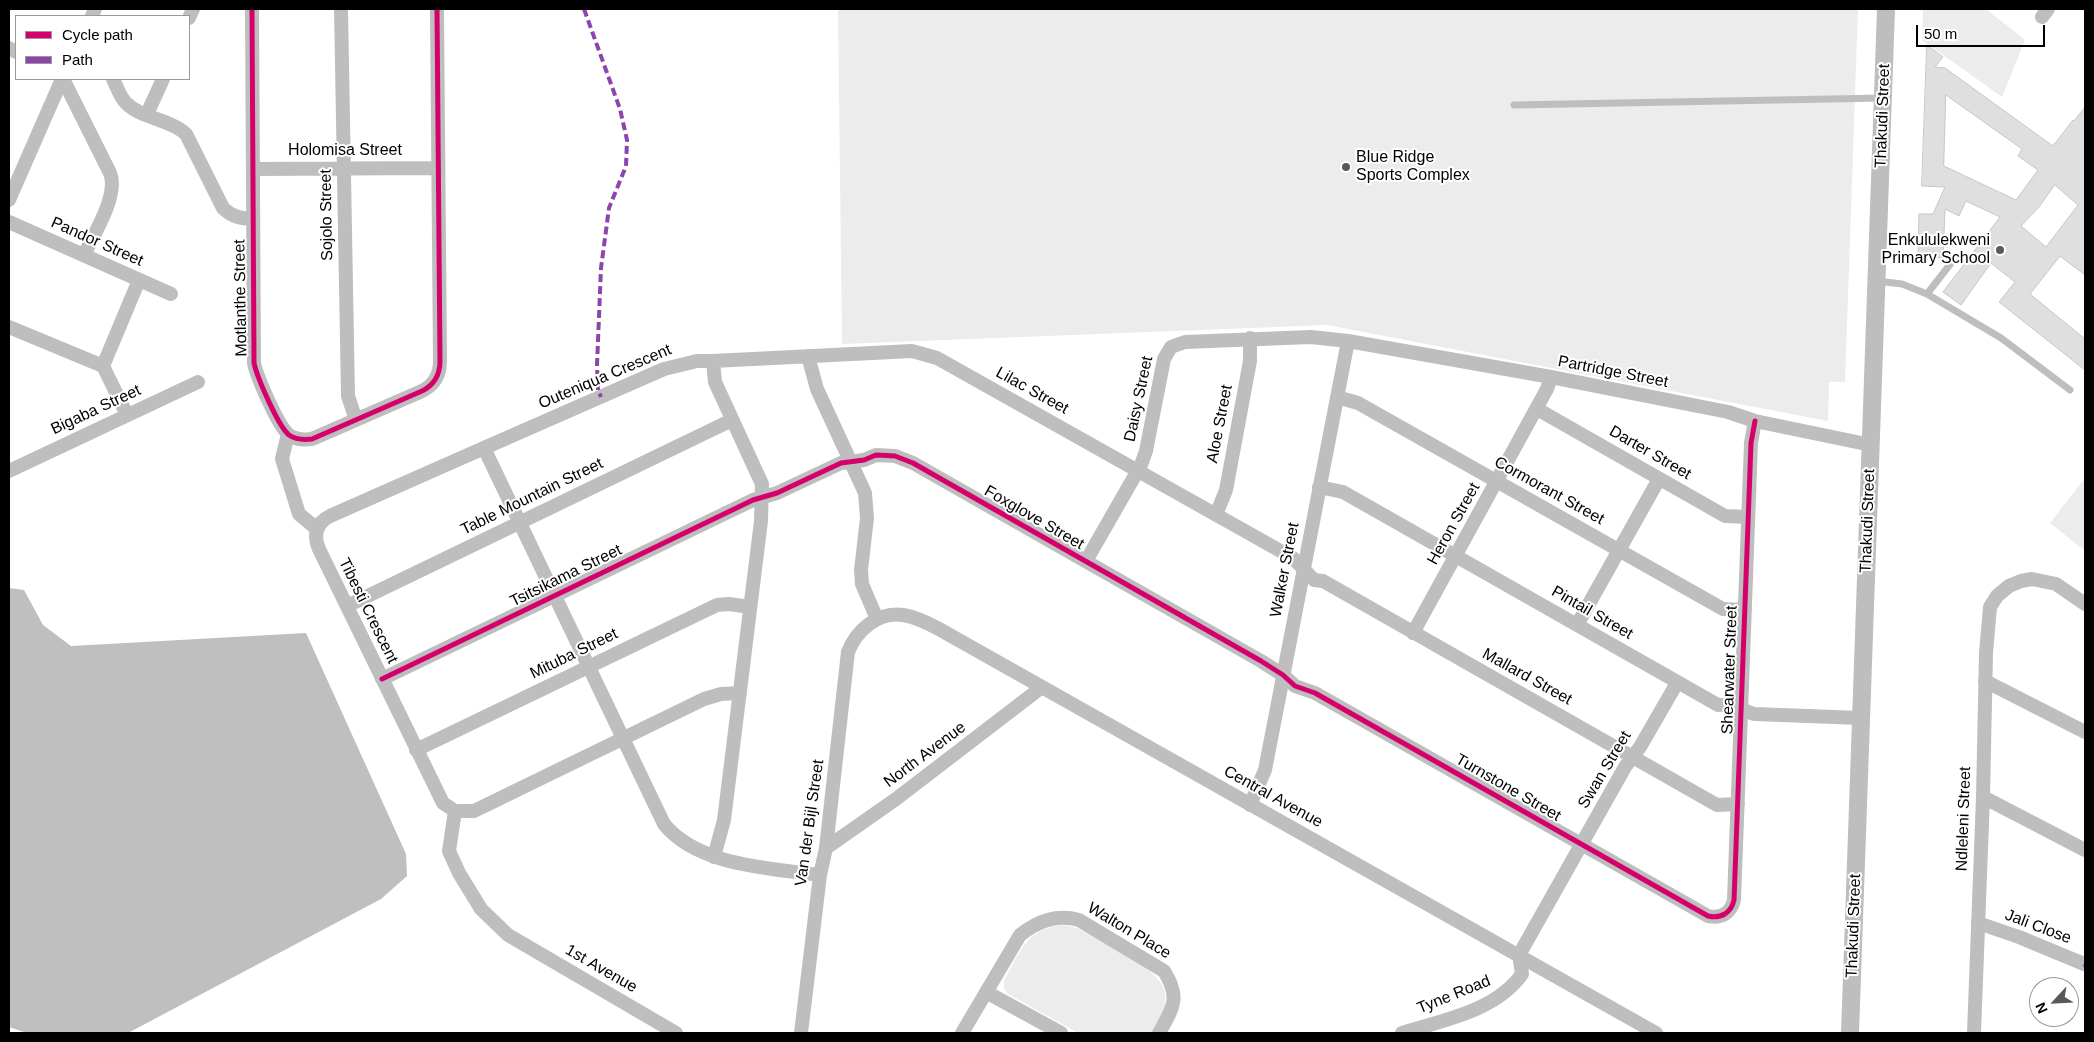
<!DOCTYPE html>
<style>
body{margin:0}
#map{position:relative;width:2094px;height:1042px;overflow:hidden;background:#fff;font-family:Arial,sans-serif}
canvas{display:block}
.frame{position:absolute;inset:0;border:10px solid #000;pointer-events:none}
.legend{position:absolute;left:15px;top:15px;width:175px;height:65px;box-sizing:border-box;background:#fff;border:1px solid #999;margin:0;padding:6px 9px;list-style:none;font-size:15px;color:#000}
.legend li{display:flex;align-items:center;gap:10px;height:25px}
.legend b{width:25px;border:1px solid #999}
.north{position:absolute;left:2029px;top:977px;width:50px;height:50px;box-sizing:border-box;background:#fff;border:1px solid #999;border-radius:50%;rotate:245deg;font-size:14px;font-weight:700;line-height:20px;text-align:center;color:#000}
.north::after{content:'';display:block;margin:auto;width:18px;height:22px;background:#595959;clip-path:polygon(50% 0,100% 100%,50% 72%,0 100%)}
.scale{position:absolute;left:1916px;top:25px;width:129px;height:22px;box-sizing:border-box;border:2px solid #000;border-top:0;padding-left:6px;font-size:15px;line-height:18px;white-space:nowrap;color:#000;-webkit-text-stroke:4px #fff;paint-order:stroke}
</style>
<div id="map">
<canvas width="2094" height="1042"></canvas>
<div class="frame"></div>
<ul class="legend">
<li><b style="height:6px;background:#d6006c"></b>Cycle path</li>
<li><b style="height:6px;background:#8e44ad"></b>Path</li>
</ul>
<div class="north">N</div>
<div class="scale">50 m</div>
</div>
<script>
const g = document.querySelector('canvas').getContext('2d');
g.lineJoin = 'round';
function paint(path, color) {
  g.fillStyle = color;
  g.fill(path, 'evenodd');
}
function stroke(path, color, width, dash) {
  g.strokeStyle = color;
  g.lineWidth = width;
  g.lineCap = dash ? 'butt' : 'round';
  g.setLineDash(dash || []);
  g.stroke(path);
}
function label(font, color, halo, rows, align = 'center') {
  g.font = font + ' Arial,sans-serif';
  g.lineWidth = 4;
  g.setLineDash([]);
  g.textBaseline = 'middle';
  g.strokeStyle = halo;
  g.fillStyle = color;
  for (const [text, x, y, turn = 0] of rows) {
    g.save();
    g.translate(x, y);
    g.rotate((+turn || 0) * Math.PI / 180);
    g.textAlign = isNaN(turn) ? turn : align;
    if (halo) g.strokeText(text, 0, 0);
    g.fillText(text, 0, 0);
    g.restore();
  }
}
paint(new Path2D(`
 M838,9h1020l-13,373h-16l-1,39 -501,-96 -485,19z
 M1923,9h63l39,31 -23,57 -80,-57z
 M2085,478v73l-35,-28z
 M1063,925l14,3c22,12 85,40 88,65 2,15 -7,28 -13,40h-74l-70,-39 -4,-5v-8c15,-28 23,-53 59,-56z`), '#ececec');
paint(new Path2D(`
 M9,588l15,2 19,35 28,21 235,-13 100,221 1,22 -26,23 -253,134h-101l-18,-6z`), '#bfbfbf');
const building = new Path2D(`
 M1927,45l16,12 -8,10 10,1 108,78 20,-26 1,1 11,-14v168l-25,-19 -30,38 55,45v31l-86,-68 16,-20 -24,-19 -30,42 -18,-13 57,-75 -34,-16 -7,15 -14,-7 -2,49 -25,-1 1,-43h14l12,-27 -23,-1zM1946,95l76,54 -4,7 20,14 -22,30 -72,-34zM2055,185l23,20 -32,42 -25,-21 18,-19z`);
paint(building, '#dfdfdf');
stroke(building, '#c7c7c7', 1);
stroke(new Path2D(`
 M1514,105l369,-7
 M1877,281l25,3 25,10 74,44 69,52
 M1927,294l28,-36`), '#bebebe', 7);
stroke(new Path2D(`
 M252,9l2,354c3,14 24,63 35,72 7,5 15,5 23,4l110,-48c12,-6 18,-16 18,-30l-3,-352
 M341,9l7,387 8,24
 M92,16l3,-7
 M2042,17l6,-8
 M189,18l4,-9
 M9,48l7,4
 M63,79l47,94c9,22 -16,61 -26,82
 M113,79c4,8 7,18 13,24 16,16 44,16 60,31l37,74c9,9 17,10 30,11
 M147,114l16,-35
 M253,169l185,-1
 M9,200l53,-121
 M9,222l162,72
 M9,327l94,39 24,49
 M808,356l9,33 48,104 2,25 -6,52 1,14 15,35
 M713,361l199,-10 25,7 356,200 21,22 9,1 394,224 21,-1
 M103,366l36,-86
 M1337,397l21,6 365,206 22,1
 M1537,409l188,107 23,1
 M288,434l-6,25 17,55 18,15
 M484,448l-154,68c-14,7 -17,19 -11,33l124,254 12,8h19l230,-112 17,-5 19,-1
 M9,471l189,-89
 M1319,487l24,5 375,213h12l24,9 107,4
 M1216,515l10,-25 24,-129v-23
 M1086,561l55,-96 5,-14 18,-92 7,-12 14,-5 126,-5 37,4 203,36 177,35 27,9 116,24
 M347,606l385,-186
 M1577,625l82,-146
 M1413,633l134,-244 4,-12
 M382,679l371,-179 24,-7 64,-30 23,-3 12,-5 19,1 18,7 348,198 22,14 12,11 20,7 393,223c13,3 23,-3 26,-16l17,-457 4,-22
 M1985,681l100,51
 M416,750l301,-145 12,-1 21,3
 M1983,797l102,53
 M1250,805l15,-35 83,-429
 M455,811l-6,40 10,22 22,36 27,26 168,98
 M826,848l70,-49 146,-112
 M714,857l10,-37 37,-299 1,-37 -47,-102 -2,-21h-16l-33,8 -180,79 180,376c34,42 106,44 156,51
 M1978,923l41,14 65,27
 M986,992l75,41
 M801,1033l19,-158 6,-27 22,-196c8,-21 30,-41 55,-37 13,2 25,8 36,14l717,404
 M962,1033l58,-98c18,-14 36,-21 59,-15l85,51c17,27 9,37 -5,62
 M1402,1033c41,-13 94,-22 120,-59l-3,-19 106,-188 15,-20 37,-64
 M1974,1033l9,-236 3,-144 4,-46 7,-11 12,-10 12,-5 11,-2 24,5 29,20`), '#bebebe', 14);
stroke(new Path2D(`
 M1850,1033l36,-1024`), '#bebebe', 18);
stroke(new Path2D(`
 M584,9l36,100 7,31 -1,26 -17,42 -8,60 -4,97 1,25 3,7
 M2084,964l1,1`), '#8e44ad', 4, [8, 4]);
stroke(new Path2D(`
 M252,9l2,354c3,14 24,63 35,72 7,5 15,5 23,4l110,-48c12,-6 18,-16 18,-30l-3,-352
 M382,679l371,-179 24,-7 64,-30 23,-3 12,-5 19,1 18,7 348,198 22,14 12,11 20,7 393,223c13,3 23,-3 26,-16l17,-457 4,-22`), '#d6006c', 5);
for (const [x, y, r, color] of [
 [1346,167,5,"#595959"],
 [2000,250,5,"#595959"]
]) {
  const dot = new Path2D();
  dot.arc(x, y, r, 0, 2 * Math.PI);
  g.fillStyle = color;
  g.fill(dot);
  stroke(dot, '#fff', 2);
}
label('16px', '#000', '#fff', [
 ["Thakudi Street",1883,116,-88],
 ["Holomisa Street",345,151],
 ["Sojolo Street",327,215,-91],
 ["Pandor Street",97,242,24],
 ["Motlanthe Street",241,298,-91],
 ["Partridge Street",1613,372,11],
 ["Outeniqua Crescent",605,377,-23],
 ["Lilac Street",1032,391,29],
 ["Daisy Street",1139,399,-78],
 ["Bigaba Street",96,410,-25],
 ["Aloe Street",1220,424,-79],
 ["Darter Street",1650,453,30],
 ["Cormorant Street",1549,491,29],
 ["Table Mountain Street",532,497,-26],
 ["Foxglove Street",1034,518,30],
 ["Thakudi Street",1868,521,-88],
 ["Heron Street",1454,524,-61],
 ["Walker Street",1285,570,-79],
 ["Tsitsikama Street",566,576,-26],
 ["Tibesti Crescent",368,611,64],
 ["Pintail Street",1592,613,30],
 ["Mituba Street",574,654,-26],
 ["Shearwater Street",1730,670,-88],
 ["Mallard Street",1527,677,29],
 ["North Avenue",925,755,-37],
 ["Swan Street",1605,770,-59],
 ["Turnstone Street",1508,788,30],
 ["Central Avenue",1273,797,29],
 ["Ndleleni Street",1964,819,-88],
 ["Van der Bijl Street",810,823,-82],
 ["Thakudi Street",1854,926,-88],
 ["Jali Close",2038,927,21],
 ["Walton Place",1129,931,31],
 ["1st Avenue",601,969,30],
 ["Tyne Road",1454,995,-22]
]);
label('16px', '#000', '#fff', [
 ["Blue Ridge",1356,158],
 ["Sports Complex",1356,176],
 ["Enkululekweni",1990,241,"right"],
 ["Primary School",1990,259,"right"]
], 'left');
</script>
